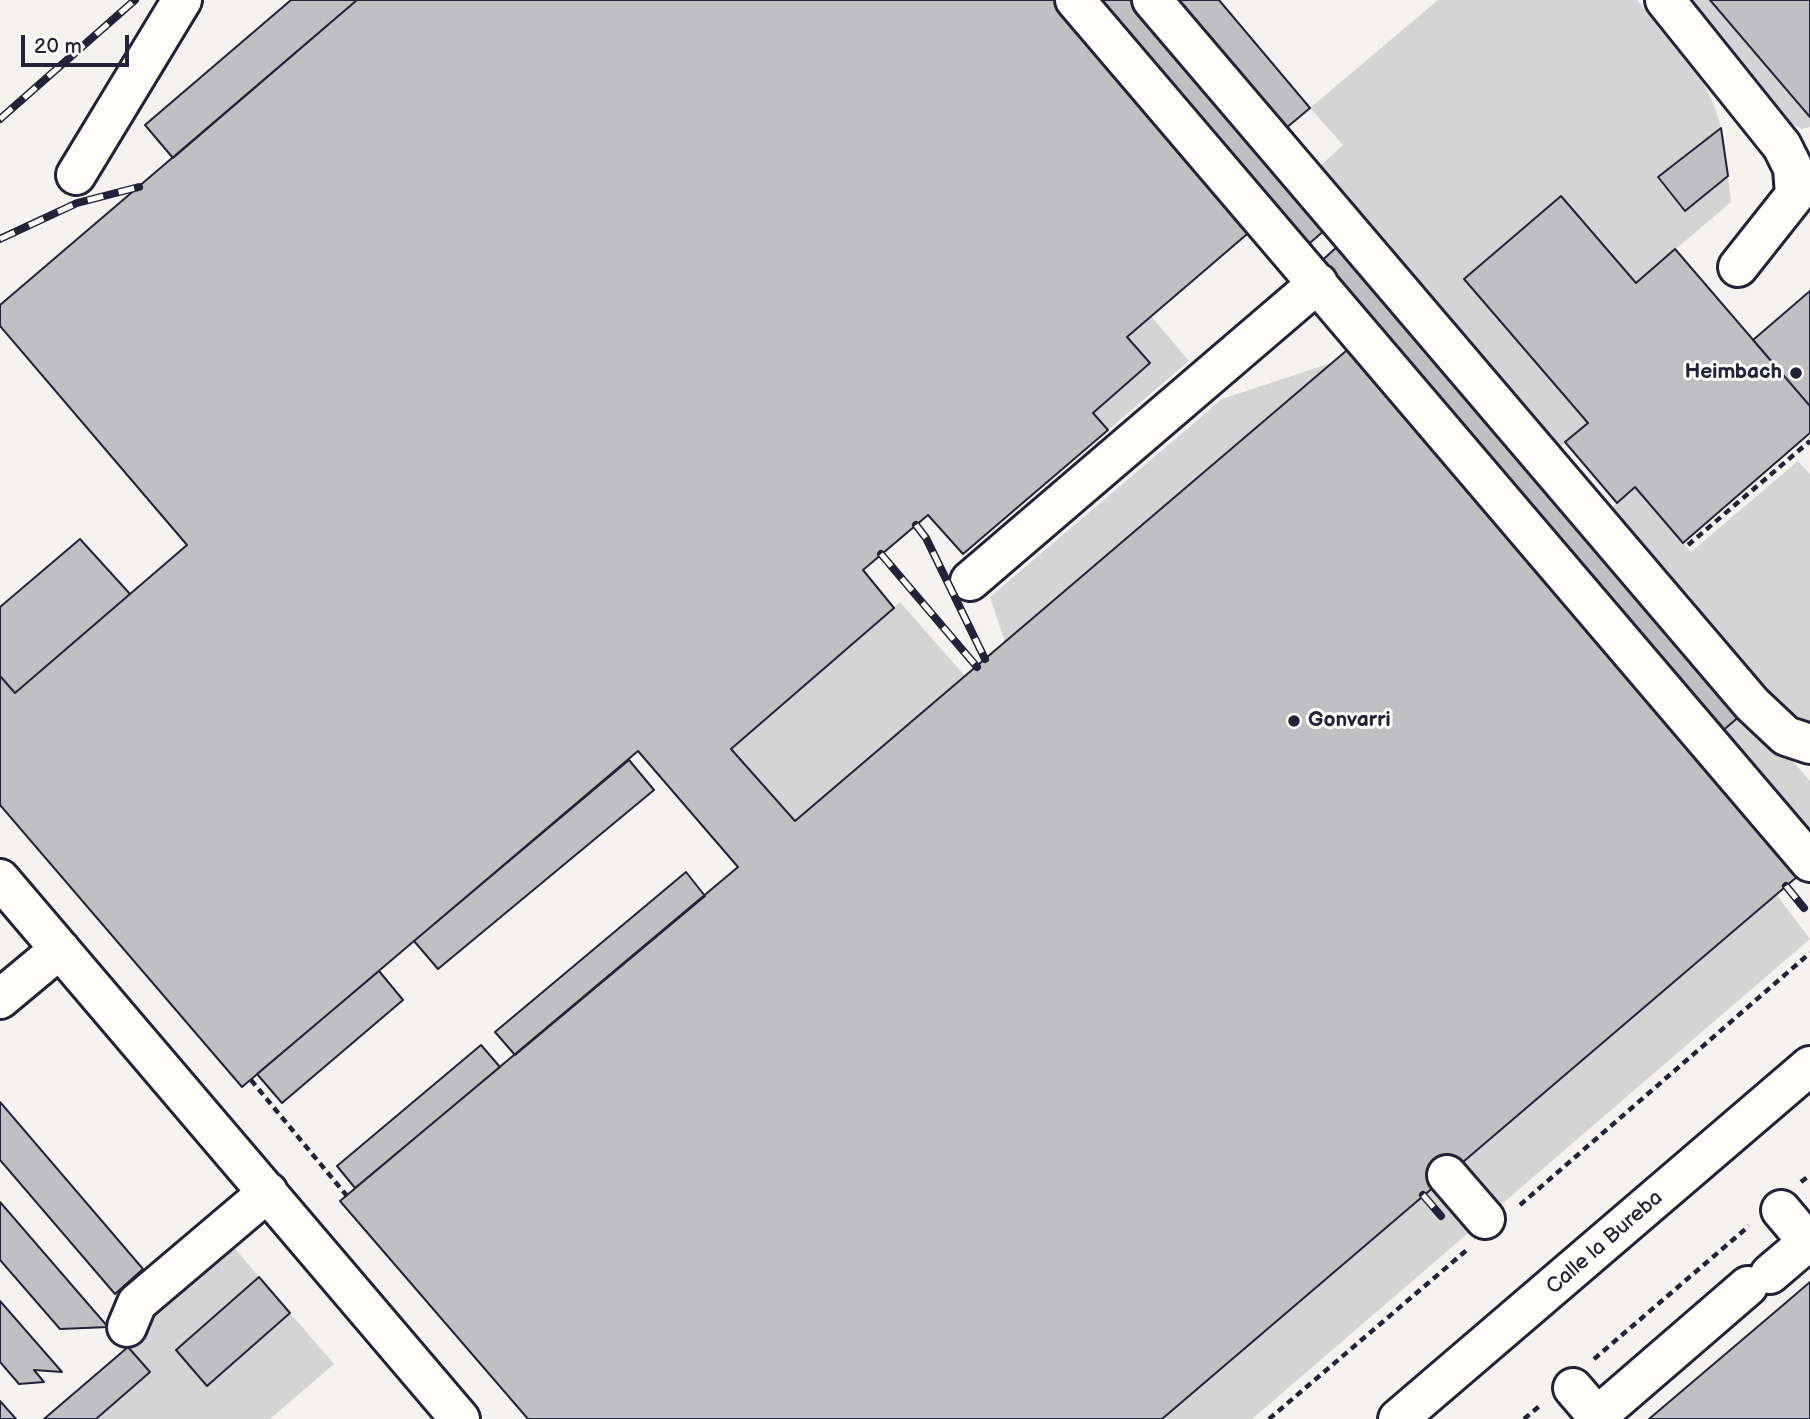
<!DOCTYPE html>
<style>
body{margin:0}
#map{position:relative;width:1810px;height:1419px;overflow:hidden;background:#f4f3ef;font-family:"Balsamiq Sans",sans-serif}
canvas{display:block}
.scale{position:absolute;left:21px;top:35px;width:108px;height:32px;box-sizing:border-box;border:4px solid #22223b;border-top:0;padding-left:9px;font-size:21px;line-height:24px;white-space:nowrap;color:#22223b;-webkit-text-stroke:5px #fdfcf7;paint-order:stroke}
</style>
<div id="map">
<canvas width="1810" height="1419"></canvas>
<div class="scale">20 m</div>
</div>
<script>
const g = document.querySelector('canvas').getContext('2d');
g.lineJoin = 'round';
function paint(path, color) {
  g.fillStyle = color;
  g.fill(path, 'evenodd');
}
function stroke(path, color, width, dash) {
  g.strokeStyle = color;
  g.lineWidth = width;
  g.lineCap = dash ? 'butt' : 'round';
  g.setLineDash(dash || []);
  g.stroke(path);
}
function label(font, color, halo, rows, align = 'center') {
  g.font = font + ' "Balsamiq Sans",sans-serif';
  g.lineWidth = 6;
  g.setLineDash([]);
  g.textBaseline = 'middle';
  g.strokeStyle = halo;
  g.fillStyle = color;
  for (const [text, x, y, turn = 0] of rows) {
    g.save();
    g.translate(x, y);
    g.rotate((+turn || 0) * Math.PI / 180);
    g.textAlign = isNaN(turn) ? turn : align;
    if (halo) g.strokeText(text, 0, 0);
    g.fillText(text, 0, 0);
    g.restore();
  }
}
paint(new Path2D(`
 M1438,0h199c36,42 71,73 84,128l-63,50 27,33 43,-35 3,26 -95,81 -76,-87 -96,83 124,144 -30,26 -238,-283 23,-21 -33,-37z
 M1687,0h23l100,117v10l-9,2 -12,-7z
 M1151,316l38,45 -81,69 -15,-17 57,-49 -23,-27z
 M1334,362l-329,280 -15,-45 232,-198z
 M1798,461l12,13v250l-14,-5 -17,-13 -169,-197 25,-22 56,65z
 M900,602l65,74 -170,145 -64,-72z
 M1741,715l26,30 23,13 20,23v56l-90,-104z
 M1776,894l34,45 -558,480h-90z
 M233,1246l26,31 -83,73 31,35 83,-72 44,51 -64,55h-174l54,-47 -26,-31z`), '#d5d4d5');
const building = new Path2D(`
 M291,0h66l-184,158 -28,-33z
 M357,0h698l198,229 -126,108 23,26 -57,50 15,17 -145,124 -35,-39 -65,55 31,38 -163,141 64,72 558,-476 452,525 -643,549h-634l-188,-218 398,-334 -100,-116 -396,336 -242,-282v-129l15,17 172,-148 -187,-219v-21z
 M1089,0h41l196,229 -23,20z
 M1176,0h43l91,108 -25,21z
 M1710,0h100v117z
 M1721,128l7,48 -43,35 -27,-34z
 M1561,196l75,87 39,-34 135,157v27l-127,110 -48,-56 -18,16 -52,-61 23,-19 -124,-144z
 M1338,246l403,469 -21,18 -403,-468z
 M1810,291v115l-57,-66z
 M80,539l50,55 -115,99 -15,-17v-69z
 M629,760l25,30 -216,179 -24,-28z
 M686,872l19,24 -190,159 -20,-23z
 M379,971l24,29 -121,103 -25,-29z
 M481,1045l19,22 -145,121 -18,-22z
 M0,1102l143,167 -28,25 -115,-134z
 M0,1202l108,125 -48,2 -60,-69z
 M259,1277l31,36 -83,73 -31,-36z
 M1810,1282v137h-161l133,-113z
 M0,1301l62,71 -28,-2 10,12 -25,2 -19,-22z
 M128,1347l22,25 -54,47h-52z
 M0,1401l16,18h-16z`);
paint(building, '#c0bfc2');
stroke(building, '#22223b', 2);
const minor = new Path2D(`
 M1075,0l735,862
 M1152,0l600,704 34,32 24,8
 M1665,0l117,146 11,22 2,27 -57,72
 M76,175l106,-175
 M970,581l348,-298
 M0,879l460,540
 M0,999l60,-50
 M1447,1175l38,44
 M1781,1210l27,32
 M1770,1274l40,-34
 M127,1327l10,-24 131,-111
 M1573,1388l24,28
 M1398,1419l412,-353
 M1594,1419l154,-133`);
stroke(minor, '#22223b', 44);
stroke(new Path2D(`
 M1688,545l122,-104
 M251,1080l96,116
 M1801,1182l9,-7
 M1520,1205l290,-252
 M1594,1359l155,-133
 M1269,1419l199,-170
 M1524,1419l18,-15`), '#22223b', 4.5, [7, 5]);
stroke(minor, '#fdfcf7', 38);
const rail = new Path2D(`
 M0,119l135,-119
 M0,239l77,-36 62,-16
 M916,525l10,13 59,121
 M881,554l96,113
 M1786,886l18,22
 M1423,1195l18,21`);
stroke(rail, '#22223b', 8);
stroke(rail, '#fdfcf7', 5, [16]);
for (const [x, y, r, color] of [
 [1796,373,7,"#22223b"],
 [1294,721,7,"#22223b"]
]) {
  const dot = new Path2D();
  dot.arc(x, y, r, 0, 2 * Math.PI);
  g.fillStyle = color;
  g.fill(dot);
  stroke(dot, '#fdfcf7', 2.5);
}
label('bold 21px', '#22223b', '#fdfcf7', [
 ["Heimbach",1782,373],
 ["Gonvarri",1308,721,"left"]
], 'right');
label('21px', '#22223b', '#fdfcf7', [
 ["Calle la Bureba",1605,1243,-41]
]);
</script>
